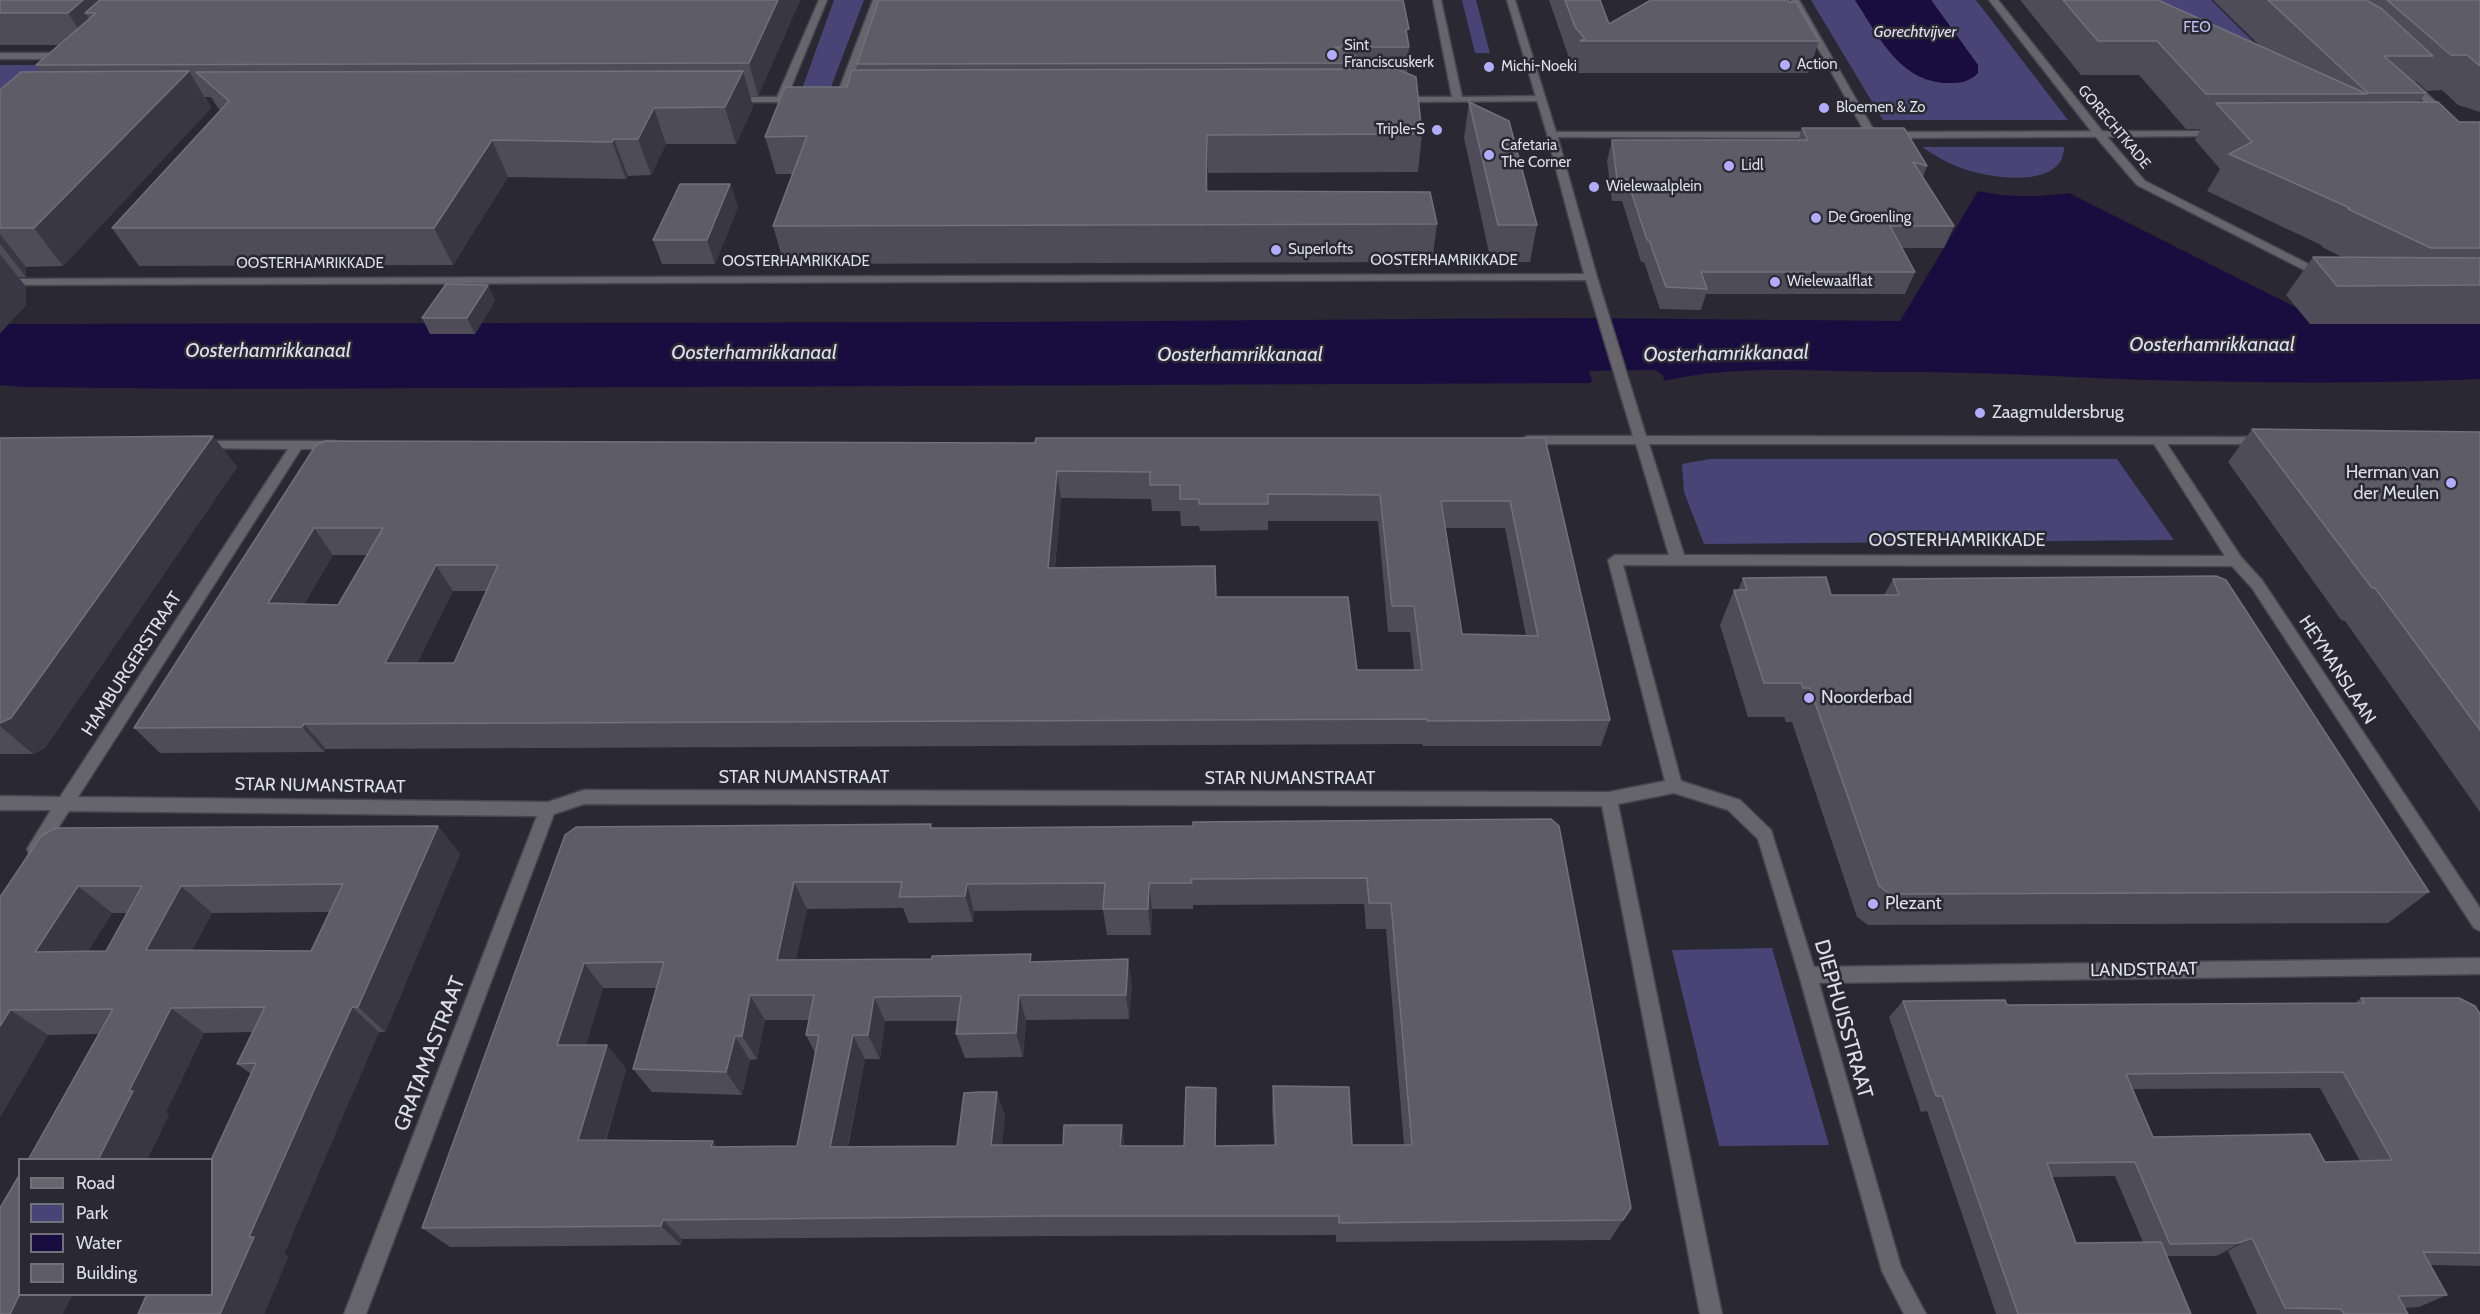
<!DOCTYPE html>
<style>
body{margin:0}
#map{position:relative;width:2480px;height:1314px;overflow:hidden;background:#292833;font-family:Cabin,sans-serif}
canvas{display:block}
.legend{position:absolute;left:18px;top:1158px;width:195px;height:138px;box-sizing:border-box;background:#292833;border:2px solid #71717b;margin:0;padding:8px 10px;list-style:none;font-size:18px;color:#dedee6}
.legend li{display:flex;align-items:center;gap:12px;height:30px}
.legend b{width:30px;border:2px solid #71717b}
</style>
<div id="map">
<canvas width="2480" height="1314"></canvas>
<ul class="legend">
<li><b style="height:8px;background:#65656b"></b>Road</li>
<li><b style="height:16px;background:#4a4476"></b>Park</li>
<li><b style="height:16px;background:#190c3f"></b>Water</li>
<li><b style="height:16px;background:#5d5c67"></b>Building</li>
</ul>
</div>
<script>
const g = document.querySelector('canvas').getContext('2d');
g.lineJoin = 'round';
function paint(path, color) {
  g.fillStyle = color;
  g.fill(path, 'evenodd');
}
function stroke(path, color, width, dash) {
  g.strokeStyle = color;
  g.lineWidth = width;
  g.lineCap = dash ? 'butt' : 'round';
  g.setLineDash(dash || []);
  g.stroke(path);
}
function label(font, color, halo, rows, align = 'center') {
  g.font = font + ' Cabin,sans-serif';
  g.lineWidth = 5;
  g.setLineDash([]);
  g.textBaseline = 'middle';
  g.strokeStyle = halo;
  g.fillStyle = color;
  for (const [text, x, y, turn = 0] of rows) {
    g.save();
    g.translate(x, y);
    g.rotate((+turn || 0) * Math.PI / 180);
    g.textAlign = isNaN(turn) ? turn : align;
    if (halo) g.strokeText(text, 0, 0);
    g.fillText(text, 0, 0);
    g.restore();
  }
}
paint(new Path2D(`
 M834,0h30l-33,87 -7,3h-18l-3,-4z
 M1462,0h14l14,53h-15z
 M1811,0h44c23,35 45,82 93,83 12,0 21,-1 30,-10v-8l-47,-65h45l92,120h-185z
 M2105,0h106l73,72z
 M0,65h54l-54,29z
 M1922,147h142c0,43 -75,31 -100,22 -15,-5 -29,-13 -42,-22z
 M1710,459h407l57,81 -470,4 -20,-52 -2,-28z
 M1772,948l57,197 -110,1 -47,-196z`), '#4a4476');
paint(new Path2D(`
 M1855,0h76l47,65v8c-9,9 -17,10 -30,10 -49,-1 -69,-47 -93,-83z
 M1978,191c31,7 60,6 91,2l236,119h175v67c-110,5 -221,4 -331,1 -86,-3 -172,-9 -258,-8 -73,0 -156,-8 -227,9l-1,-6 -8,-5h-8l-58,1 3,10 -3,2 -1375,6 -192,-2 -22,-2v-61l1014,-2 552,-4 334,3z`), '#190c3f');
const minor = new Path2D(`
 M819,0h8l-40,97 16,1v4h-75l-2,-2 5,-3h46z
 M873,0h8l-36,100 -8,2 -2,-2z
 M1433,0h8l21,97 79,-1 3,1v4l-147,1 -2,-2 5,-3h52z
 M1791,0h8l77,134 -1,2 -9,-2z
 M1989,0h9l105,132 42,49 183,93v4h-8l-183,-93 -42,-49z
 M0,53h66l5,3 -5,3h-66z
 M2406,80h6l36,33v4h-8l-34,-33z
 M1552,132l5,3 40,142 49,159 624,1 2,3 -2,3 -5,1h-98l74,113 21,23 218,328v23l-6,-3 -222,-340 -20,-22 -609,-1 58,216 59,19 31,30 43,137 666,-9v16l-661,9 82,284 25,47h-22l-22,-43 -83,-296 -41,-136 -30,-29 -54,-17 -56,11 104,510h-22l-98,-508 -1018,-2 -30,10 -188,500h-22l193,-498 -468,-5 -28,43 -6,2 -6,-2 -2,-5 24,-39h-51v-14l60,1 228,-348 -92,-1 -2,-3 2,-3 5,-1h135l7,4 -7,4h-35l-223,348 470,5 36,-12 1025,2 56,-11 -57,-221 7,-5h54l-33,-111h-109l-7,-4 7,-4h106l-47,-156 -1586,5v-6l1584,-5 -37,-139zM1649,444h505l71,112 -541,-1z`);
const tertiary = new Path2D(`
 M1507,0h8l41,132h264l5,3 -5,3 -272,-1z
 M2219,131l4,1v4l-334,2 -5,-3 5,-3z`);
stroke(minor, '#464550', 3);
stroke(tertiary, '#464550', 3);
paint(minor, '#65656b');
paint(tertiary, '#65656b');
paint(new Path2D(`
 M0,0h800l-42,96h-8l3,11 -17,37h-70l-15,31 -23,1 -2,3 -118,-2 -55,88 -314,1 -27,-38 109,-117 -3,-3 -7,-11h-6l6,11 -148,158 -37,1v10h-8l8,10v18l-26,28v-243l40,-18 -4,-7 22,-20h-58z
 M1549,0h51l9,24 41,-23 -1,-1h139l31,41 -11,32h-234l1,-7 -6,-8z
 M2020,0h138l102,46 -47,-46h267v112l-22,-7 -16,-15 -15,1 -11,-10 -2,2 12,10 -7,9 40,20h21v202h-170l-24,-29 27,-38h29l-20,-10 1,-1 -116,-55 13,-22 -25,-29 6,-11h-15l-47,-54h-58z
 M1408,39l1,8 -2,26 15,61 -4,38 -210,1v18l229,33 -5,38 -648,2 -11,-38 19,-52h-16l-11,-37 82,-50 11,-17 -1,-6z
 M1469,102l68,123 -7,37h-39l-27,-124z
 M1802,128l125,38 -4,11 31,49 -10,22h-42l13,24 -10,22h-199l-5,16 -41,-1 -16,-47h-3l-19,-61h-10l-5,-40 5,-21h186z
 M730,184l8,23 -23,57h-53l-9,-24z
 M488,285l7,16 -20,33h-45l-8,-16z
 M2252,429l228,3v380l-135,-191 -4,-1 -113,-158z
 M213,436l24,31 -192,281 -12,6h-33v-316z
 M1545,438l65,282 -9,26h-178l-1,-2 -648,3 -448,2 -2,3 -164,1 -26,-25 182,-283 719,-2zM1061,498l90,1 1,12h28l1,15h18l1,5 68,-1v-9h110l10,111h22l4,38h-57l-141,-73 -161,-29zM1445,528h60l21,108 -64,-2zM333,555h35l-30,50 -34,-1zM453,591h33l-32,72h-37z
 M1743,578l88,17h53l9,-16 536,313 -41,31 -520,2 -11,-8 -65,-195h-6l-2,-5h-36l-28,-92 14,-35h4z
 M1551,819l80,389 -21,32 -274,2v-7l-281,1 -373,3 -1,6 -231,2 -28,-19 143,-393 366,-11 1,4 261,-2zM1364,904l2,25h20l18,216h-52l-79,-59 -1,23 2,36 -58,1v-58l-32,58 -182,-1 3,-30 -48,31 -109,1 17,-88h15l5,-38h73l-2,13 9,24 58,-1 3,-37 103,-1 3,-35 -100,-22 -236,-3 11,-50 96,-1 6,15 64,-1 1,-11 129,-1 4,25h44l1,-26h41v-4zM603,988h54l-24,81 19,23 90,3 8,-35 7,-1 8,-39h44l-3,15 9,18 -18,93 -79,1 -112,-7 20,-71 -19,-24h-21z
 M438,826l22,28 -75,178h-6l-35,81 -60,141 4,3 -24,57h-126l113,-240 -14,-10 15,-32 -48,1 -38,79 3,2 -22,46h-119l70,-126 -50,1 -48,82v-220zM330,912l-19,39 -119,-1 20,-37zM112,913h15l-21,38h-18z
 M2361,998l119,16v252l-49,-1 16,30 -28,12 -15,1 4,6h-151l-29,-63 -12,5h-49l24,58h-195l-69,-203 -6,1 -32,-95 14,-16 104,4 348,-2zM2320,1088l40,73 -35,1 -172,-25 -20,-48zM2115,1176l28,66 -67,1 -24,-66z`), '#4d4c58');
paint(new Path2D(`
 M83,0h57l-44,13h-11l15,22 -11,10 -21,-32z
 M778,0h22l-42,96 -9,-33z
 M189,71l22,37 -148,158 -29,-38z
 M743,71l10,36 -17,37 -11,-37z
 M654,108l12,36 -15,31 -13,-36z
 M1207,135l1,38 -1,56 -1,-38z
 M614,139l14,37 -2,3 -14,-37z
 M492,140l16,37 -55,88 -19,-37z
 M730,184l8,23 -23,57 -8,-24z
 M0,234l26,33v10l-26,-33z
 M0,254l26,33v18l-26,28z
 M488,285l7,16 -20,33 -8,-16z
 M213,436l24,31 -192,281 -12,6 -33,-28v-3z
 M1057,471l4,27 -9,97 -4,-27z
 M314,528l19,27 -44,74 -21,-26z
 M436,565l17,26 -48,98 -20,-26z
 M304,724l22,25 -2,3 -22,-25z
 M438,826l22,28 -75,178 -27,-25z
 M794,882l13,27 -17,76 -13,-25z
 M1149,883l3,26 -1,26 -3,-26z
 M967,884l7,27 -1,11 -8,-26z
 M78,886l34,27 -40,65 -37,-26z
 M181,886l31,27 -33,63 -33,-26z
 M1128,959l4,25 -3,35 -3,-24z
 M584,963l19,25 -24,81 -22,-24z
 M750,995l15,25 -8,39 -15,-23z
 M1019,995l7,25 -3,37 -7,-24z
 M874,997l11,24 -5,38 -12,-24z
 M352,1007l27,25 -95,222 4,3 -24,57h-44l29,-77z
 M171,1008l33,25 -38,79 3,2 -22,46h-49l31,-69z
 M10,1010l38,25 -48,82v-91z
 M853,1035l12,24 -22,109 -13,-21z
 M735,1036l15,24 -8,35 -16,-23z
 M607,1045l19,24 -27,92 -21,-21z
 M1216,1088v79l-1,-21z
 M997,1092l8,23 -5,52 -9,-22z
 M1122,1125l3,22 -5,-1z
 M713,1141l17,21 -19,-15z
 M663,1220l19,19 -1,6 -20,-19z
 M2252,1238l-24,13 -12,5 23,-13z
 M20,1294h53l-10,20h-53z`), '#383743');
const building = new Path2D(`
 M0,0h83l-15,13h-68z
 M100,0h678l-29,63 -713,2 60,-52h-11z
 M879,0h524l6,29 -3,1 3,17h-74l36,16 -514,1z
 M1565,0h35l9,24 42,-24h137l1,2h7l23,39h-239l5,-2 -10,-12z
 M2063,0h95l209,94h-161l-49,-53h-59z
 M2268,0h98l16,9 51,47h-49l42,37h-58z
 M2387,0h93v66l-13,-11h-16z
 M1397,69l19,8 6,57 -215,1 -1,56 224,1 7,32 -664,2 34,-90 -42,1 20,-50h62l5,-17z
 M189,71l-155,157h-34v-138l21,-18z
 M743,71l-18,36 -71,1 -16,31h-24l-2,3 -120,-2 -58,88h-322l117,-127 -33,-29z
 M1469,102l40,19 28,104h-39z
 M2438,102l21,20h21v126h-49l-83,-39 2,-1 -121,-54 23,-12 -36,-39z
 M1802,128h102l23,38 -14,-4 41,64h-64l25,46h-214l6,17 -41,-2 -17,-47h-2l-20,-61h-10l-5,-39h196z
 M680,184h50l-23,56h-54z
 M2313,257l167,1v27l-143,1z
 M446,284l42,1 -21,33h-45z
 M2252,429l228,3v298l-105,-142h-3z
 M213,436l-202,282 -11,5v-285z
 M1036,438h509l65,282 -183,1v-2l-664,3 -459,2 -2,3 -168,1 182,-283 9,-4 710,2zM1057,471l93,1v13h30v14h19v5h69v-10l112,1 12,111h22l8,64h-65l-9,-73h-132l-1,-31 -167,2zM1441,501h69l28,135 -76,-2zM314,528h69l-45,77 -70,-2zM436,565h62l-44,98h-69z
 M2216,576l10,4 203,312 -539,2 -11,-8 -69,-198h-7l-2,-5h-37l-30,-93h13l-4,-12 83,-1 5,18h68l-6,-16z
 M1551,819l8,7 72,382 -8,12 -284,3v-7h-290l-386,4 -2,6 -239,2 143,-393 11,-8 355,-3 -1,4h43l220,-2v-4zM1367,878l2,25h22l21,242h-60l-3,-58 -76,-1 3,59 -61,1 1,-58 -30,-1 -2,59h-64l2,-21h-58l-1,20h-72l6,-53h-16l-17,1 -7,53 -127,1 23,-112h15l6,-38 87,-1 -5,38 60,-1 3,-38h107l2,-36 -98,3 1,-8 -99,2v3l-155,1 17,-78h108l-3,15 66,-1 2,-12 138,-1 -2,26h45l1,-26h43l-1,-4zM664,962l-31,107 93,3 9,-36h7l8,-41h64l-8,40h13l-22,111 -86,1 2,-6 -135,-1 29,-95h-50l27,-82z
 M438,826l-80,181h-6l-38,83 -65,147h5l-34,77h-82l9,-20h65v-134h-1l45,-97 -19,1 28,-57 -94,1 -42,83h4l-35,69h-70l85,-151 -103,1 -10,16v-129l41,-61 15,-8zM343,884l-32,67 -165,-1 35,-64zM78,886h64l-36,65 -71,1z
 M2361,998h98l16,8 5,8v239l-57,-1 24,43 -49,1 10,18h-64l-3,-5 -56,-1 -33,-70 -13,5 -69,1 -35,-82 -88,1 29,80 85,-1 30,72h-173l-76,-218h-6l-33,-95 102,-1 2,5 357,-2zM2343,1072l49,88 -67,2 -15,-28 -157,3 -27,-63z
 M20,1174v120l-10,20h-10v-106z`);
paint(building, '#5d5c67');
stroke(building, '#71707b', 1.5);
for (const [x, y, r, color] of [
 [1332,55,6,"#b3adf9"],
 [1785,65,6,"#b3adf9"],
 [1489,67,6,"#b3adf9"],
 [1824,108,6,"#b3adf9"],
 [1437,130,6,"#b3adf9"],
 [1489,155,6,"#b3adf9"],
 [1729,166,6,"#b3adf9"],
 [1594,187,6,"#b3adf9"],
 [1816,218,6,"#b3adf9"],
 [1276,250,6,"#b3adf9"],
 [1775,282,6,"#b3adf9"],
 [1980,413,6,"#b3adf9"],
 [2451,483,6,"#b3adf9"],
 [1809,698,6,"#b3adf9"],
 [1873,904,6,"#b3adf9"]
]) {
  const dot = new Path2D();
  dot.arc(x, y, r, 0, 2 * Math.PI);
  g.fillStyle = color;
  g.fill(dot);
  stroke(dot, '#292833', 2);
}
label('15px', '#c2bff3', '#292833', [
 ["FEO",2197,28]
]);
label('15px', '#dedee6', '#292833', [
 ["Sint",1344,46],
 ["Franciscuskerk",1344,63],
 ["Action",1797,65],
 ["Michi-Noeki",1501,67],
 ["Bloemen & Zo",1836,108],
 ["Triple-S",1425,130,"right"],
 ["Cafetaria",1501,146],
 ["The Corner",1501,163],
 ["Lidl",1741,166],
 ["Wielewaalplein",1606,187],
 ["De Groenling",1828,218],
 ["Superlofts",1288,250],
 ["Wielewaalflat",1787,282]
], 'left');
label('15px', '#dedee6', '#292833', [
 ["GORECHTKADE",2114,127,50],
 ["OOSTERHAMRIKKADE",1444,261],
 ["OOSTERHAMRIKKADE",796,262],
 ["OOSTERHAMRIKKADE",310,264]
]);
label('italic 16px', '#e0dff1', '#292833', [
 ["Gorechtvijver",1915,32]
]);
label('18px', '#dedee6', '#292833', [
 ["Zaagmuldersbrug",1992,413],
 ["Herman van",2439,473,"right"],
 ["der Meulen",2439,494,"right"],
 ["Noorderbad",1821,698],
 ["Plezant",1885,904]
], 'left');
label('18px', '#dedee6', '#292833', [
 ["OOSTERHAMRIKKADE",1957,541],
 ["HAMBURGERSTRAAT",132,664,-57],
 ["HEYMANSLAAN",2337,670,57],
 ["STAR NUMANSTRAAT",804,778],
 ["STAR NUMANSTRAAT",1290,779],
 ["STAR NUMANSTRAAT",320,786,1],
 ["LANDSTRAAT",2144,970,-1]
]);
label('italic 20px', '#e0dff1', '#292833', [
 ["Oosterhamrikkanaal",2212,345],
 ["Oosterhamrikkanaal",268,351],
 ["Oosterhamrikkanaal",754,353],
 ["Oosterhamrikkanaal",1726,354,-1],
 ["Oosterhamrikkanaal",1240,355]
]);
label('21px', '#dedee6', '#292833', [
 ["DIEPHUISSTRAAT",1843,1019,74],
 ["GRATAMASTRAAT",430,1054,-69]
]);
</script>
